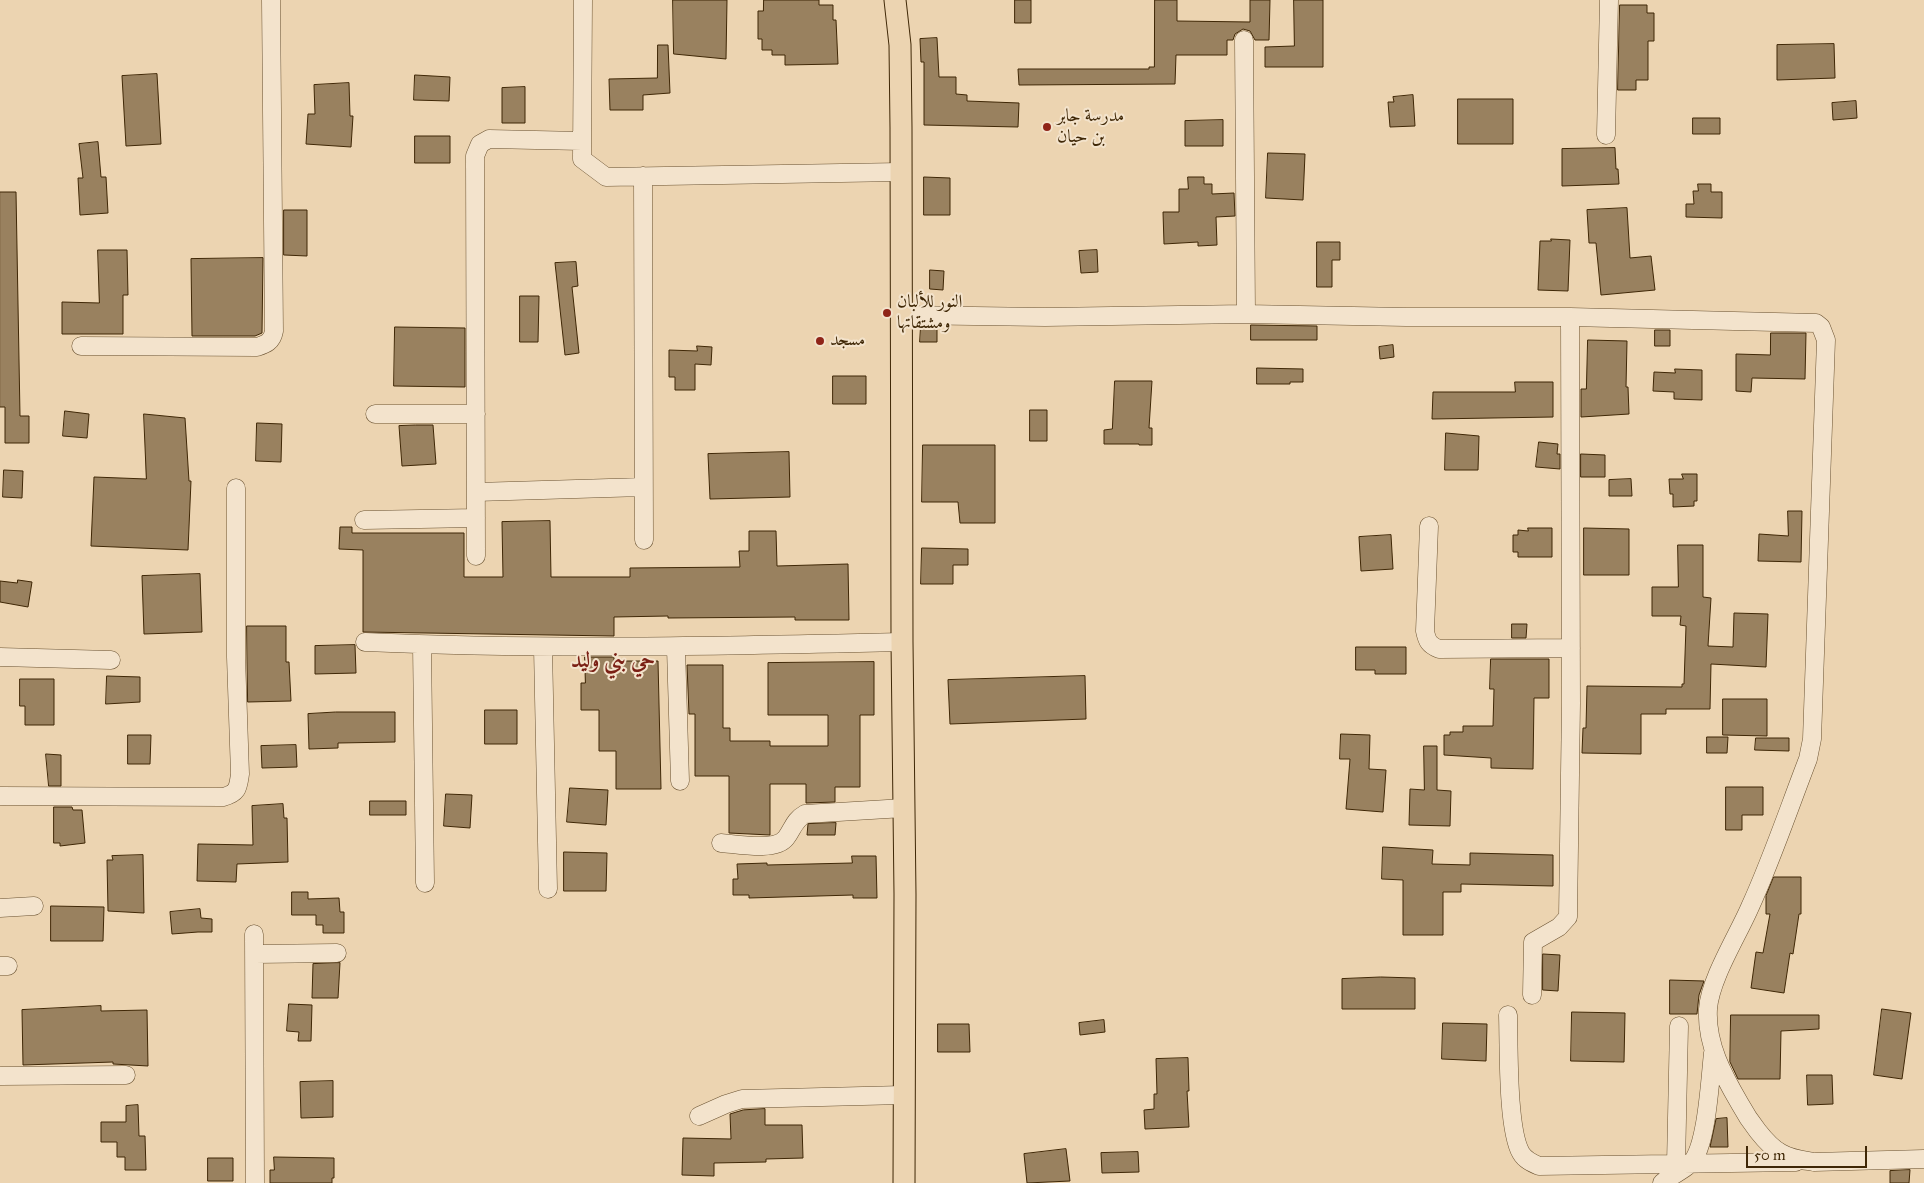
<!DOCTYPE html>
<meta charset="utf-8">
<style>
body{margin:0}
#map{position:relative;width:1924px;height:1183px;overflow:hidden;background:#ecd4b1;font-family:"IM FELL Great Primer",serif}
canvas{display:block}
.scale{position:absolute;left:1746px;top:1146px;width:121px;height:22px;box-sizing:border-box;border:2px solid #3f2706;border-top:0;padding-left:6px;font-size:15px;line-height:18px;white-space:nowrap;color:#3f2706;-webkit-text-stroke:4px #f3e3cc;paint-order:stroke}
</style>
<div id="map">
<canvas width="1924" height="1183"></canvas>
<div class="scale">50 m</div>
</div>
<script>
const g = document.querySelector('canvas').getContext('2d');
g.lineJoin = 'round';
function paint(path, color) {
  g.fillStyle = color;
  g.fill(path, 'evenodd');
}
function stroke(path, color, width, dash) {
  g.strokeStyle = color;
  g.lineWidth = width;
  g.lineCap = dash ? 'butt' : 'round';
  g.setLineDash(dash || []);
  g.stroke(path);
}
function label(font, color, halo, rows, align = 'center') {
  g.font = font + ' "IM FELL Great Primer",Amiri,serif';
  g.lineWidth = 4;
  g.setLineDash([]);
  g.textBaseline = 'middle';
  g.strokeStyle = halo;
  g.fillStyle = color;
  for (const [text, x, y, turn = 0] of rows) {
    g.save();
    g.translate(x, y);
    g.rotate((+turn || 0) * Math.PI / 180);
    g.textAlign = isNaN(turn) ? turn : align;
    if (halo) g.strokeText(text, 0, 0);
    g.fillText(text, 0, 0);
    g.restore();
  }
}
const building = new Path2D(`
 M673,0h54l-1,59 -52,-5z
 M764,0h55v5h14v15h3l2,44 -53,1v-10h-13v-5h-10v-11h-4v-28h5z
 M1015,0h16v23h-16z
 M1155,0h22v21l73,1v-22h20l-1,40h-14l-5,-9 -7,-2 -8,5 -2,6h-6v15h-51l-1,29 -156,1 -1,-16h131v-2h5z
 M1294,0h29v67h-58v-20l29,-1z
 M1620,5h27v8h7v28h-6v39h-12v10h-18z
 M937,38l2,39h17v17l11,1v6l52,2 -1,24 -94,-2v-63h-3l-1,-23z
 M1834,44l1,34 -58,2v-35z
 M658,45h10l2,48 -27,2v15h-33l-1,-31 48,-1z
 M157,74l4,70 -35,2 -4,-70z
 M415,75l35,2 -1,24 -35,-1z
 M349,83l1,33h3l-2,31 -45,-3 2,-30h7l-1,-29z
 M525,87v36h-23v-35z
 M1413,95l2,31 -25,1 -2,-25h6l-1,-5z
 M1458,99h55v45h-55z
 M1856,101l1,17 -24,2 -1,-17z
 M1693,118h27v16h-27z
 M1223,120v26h-38v-25z
 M415,136h35v27h-35z
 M98,142l3,35h5l2,36 -28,2 -2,-37h5l-4,-34z
 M1615,148l1,21h2l1,15 -57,2v-37z
 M1268,153l37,1 -2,46 -37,-2z
 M924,177l26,1v37h-26z
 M1188,177h16v7h8v10l22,-1 1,23 -19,1 1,28 -19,1v-4l-34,2 -1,-32h16v-23h9z
 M1698,184h13v8h11v26l-36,-1v-13h8l-1,-13h5z
 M0,192h16l4,224h9v27h-24v-36h-5z
 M1627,208l3,50 21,-2 4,34 -54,5 -5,-52h-7l-2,-33z
 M284,210h23v46l-23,-1z
 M1551,239l19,1 -2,51 -30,-1 2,-49h11z
 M1317,242h23v18h-8v27h-15z
 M98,250h29l1,45h-5v39h-61v-32l37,1z
 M1097,250l1,22 -17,1 -2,-22z
 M263,258l-1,75 -7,3h-63l-1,-77z
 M576,262l2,24 -6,1 7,66 -14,2 -10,-92z
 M930,270l14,1 -1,19 -13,-1z
 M520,296h19l-1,46h-18z
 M1251,325l66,1v14h-66z
 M921,326h16v16h-17z
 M395,327l70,1v59l-71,-1z
 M1655,330h15v16h-15z
 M1771,333h35l-1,46 -53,-1 -1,14 -15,-1v-37l34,1z
 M1588,340l39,1 -1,46h2l1,27 -48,3v-28h5z
 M1393,345l1,12 -14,2 -1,-12z
 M697,346l15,1 -1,18 -16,-1v26h-20v-13h-6v-27l28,1z
 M1257,368l46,1v13h-13v2h-33z
 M1675,369l27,1v30l-28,-1v-7l-21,-1 1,-19 21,1z
 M833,376h33v28h-33z
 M1115,381h37l-3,47h3v17h-13v-1h-35v-14l8,-1z
 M1515,382h38v35l-121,2 1,-27h82z
 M1030,410h17v31h-17z
 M65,411l24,3 -2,24 -24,-2z
 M144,414l41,4 4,63h2l-3,69 -97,-4 3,-69 52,2z
 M257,423l25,1 -1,38 -25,-1z
 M416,425h17l3,39 -34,2 -3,-40z
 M1446,433l33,3 -1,34h-33z
 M1539,442l19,2 -1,10h3v15l-24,-2z
 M923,445h72v78h-35l-2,-21h-36z
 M789,452l1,45 -80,2 -2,-45z
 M1581,454l24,1v22h-24z
 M4,470l19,1 -1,27 -19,-1z
 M1682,474h15v27h-3v5l-21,1v-13h-3l-1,-15h14z
 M1631,479l1,17h-23v-16z
 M1788,511h14l-1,51 -43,-1 1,-27 29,2z
 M550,521l1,56h79v-9l110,-1 -1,-16h10v-20h27l1,35 71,-2 1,56h-54v-3l-127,1v-2l-54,1v19l-251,-4v-82l-24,-1 1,-22h12v6h112v44h39l-1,-55z
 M1528,528h24v29h-34v-5h-5v-17h5v-5l10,1z
 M1584,528l45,1v46h-45z
 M1391,535l2,34 -32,2 -2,-34z
 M1678,545h25v52l8,1 -3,48 25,1 1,-34 34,1 -2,53 -55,-3 -1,45h-44v5h-25v40l-59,-1 1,-25h3l1,-42 95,1v-3h2l2,-58 -6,-1 1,-9h-29v-29h26z
 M922,548l46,1v16h-15v19h-32z
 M200,574l2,58 -58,2 -2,-58z
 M18,580l14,2 -4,25 -28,-5v-21l17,2z
 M1512,624h15l-1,14h-14z
 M247,626h39v36h3l2,39 -43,1z
 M355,645l1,28 -41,1v-28z
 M1356,647h50v27h-31v-4h-19z
 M585,657h29v4h44l3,128h-45v-38h-17v-41h-18v-27h4z
 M1491,659h58v39h-15l-1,71 -42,-1v-10l-47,-3v-20h6v-3h13v-6h30l1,-37h-4z
 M874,662v53h-14v72h-25v15l-29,1v-19h-36v51l-41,-2v-57h-34v-62h-6l-2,-49h36v63h7v13h40v5h58v-31h-60v-52z
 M107,676l33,1v25l-34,2z
 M1085,676l1,43 -136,5 -2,-44z
 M20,679h34v46h-29v-19h-5z
 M1723,699h44v37l-44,-1z
 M485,710h32v34h-32z
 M336,712h59v30l-57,1v5l-29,1 -1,-35z
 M1341,734l29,1 -1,34 17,1 -3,42 -37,-3 4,-50h-10z
 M128,735h23l-1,29h-22z
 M1707,737h21l-1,16h-20z
 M1756,738h33v13l-34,-1z
 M296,745l1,22 -35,1 -1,-22z
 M1424,746h13v44l14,1 -1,35 -41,-1 1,-36 14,1z
 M46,754l15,1v31h-12z
 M1726,787h37v28h-21v15h-16z
 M570,788l38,2 -2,35 -39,-3z
 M446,794l26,1 -2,33 -26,-2z
 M370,801h36v14h-36z
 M283,804l1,14h3l1,44 -51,2 -1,18 -39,-1 1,-37 55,1 -1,-39z
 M54,807h18l1,3h9l3,33 -25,3v-3h-6z
 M836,823l-1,12h-28l1,-11z
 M1383,847l50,3 -1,14 38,1v-12l83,2v31l-92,-2v8h-18v43h-40v-55l-21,-1z
 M564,852l43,1 -1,38h-42z
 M143,855l1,58 -36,-2 -1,-51h6l-1,-4z
 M852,856h24l1,42h-24v-3l-104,3v-3h-16v-16h5l-1,-15 30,-1v2l85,-2z
 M1774,877h27v37h-2l-6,40 -3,-1 -6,40 -33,-5 5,-36 7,1 7,-39h-4v-18z
 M292,892h16v7l31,-1 1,14h4v21h-21v-8h-7v-10h-24z
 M51,906l53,1 -1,34h-52z
 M200,909l1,9 11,1v13h-14l-26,2 -2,-22z
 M1543,954l17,1 -2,36 -15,-1z
 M340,963l-2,35h-26l1,-34z
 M1381,977l34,1v31h-73v-30z
 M1670,980l34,1 -5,14 -2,19h-27z
 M289,1004l23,1 -1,36h-13l1,-9 -12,-1z
 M101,1006v5l46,-1 1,56 -35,-2v-2l-90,3 -1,-55z
 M1882,1009l29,4 -9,66 -28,-4z
 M1572,1012l53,1 -1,49 -53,-1z
 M1731,1015h88v14l-38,2 -1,48h-42l-8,-17z
 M1104,1020l1,12 -25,3 -1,-12z
 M1443,1023l44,1 -1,37 -44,-2z
 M938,1024h31l1,28h-32z
 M1188,1058l1,33h-2l2,36 -44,2 -1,-19 10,-1v-15h3l-1,-35z
 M1807,1075h25l1,29 -25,1z
 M333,1081v36l-32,1 -1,-36z
 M138,1105l1,31h6l1,34h-21v-13h-8v-15h-16v-20h25v-16z
 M765,1109v16h37l1,33 -37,1v3l-52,1v13l-32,-1 1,-37 48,1 -1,-25 13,-4z
 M1727,1118l1,29h-18l6,-28z
 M1066,1149l4,32 -43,2 -3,-29z
 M1138,1152l1,20 -37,1 -1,-20z
 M274,1157l60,1v20h-2v5h-62v-13h4z
 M208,1158h25v23h-25z
 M1910,1170l-1,13h-19v-12z`);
paint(building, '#99815f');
stroke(building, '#3f2706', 1);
const minor = new Path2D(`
 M583,0l-1,159 24,18 294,-5
 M1244,40l2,274
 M1606,135l3,-135
 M643,176l1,364
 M902,315l143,2 201,-3 160,3h164l246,6 5,4 5,13 -14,399 -4,20c-19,49 -36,100 -58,148 -12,28 -40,72 -42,102 -2,35 15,66 32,95 8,15 26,41 41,49 10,6 21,7 33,9l110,-3
 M81,346l176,1c9,-3 15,-5 17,-16l-3,-331
 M375,414h101
 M476,492l167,-5
 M364,520l112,-2
 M1429,526l-4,105c2,10 4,14 14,18l132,-1
 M476,556l-1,-400 5,-12 9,-5 93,2
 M365,642c179,8 358,4 537,0
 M422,645l3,238
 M543,648l5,241
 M676,648l4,133
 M0,657l111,3
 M0,796l223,1c15,-4 15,-9 17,-23l-4,-117v-169
 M721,843c16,1 54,9 65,-5 7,-9 8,-18 19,-24l99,-6
 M0,908l34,-2
 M254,934l1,249
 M255,954l82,-1
 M0,966h8
 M1532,995l1,-53 26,-15 9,-10 3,-214 -1,-386
 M1508,1015c1,30 -1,114 13,138 4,7 11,10 18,13l257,-4
 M0,1076l126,-1
 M699,1116l27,-12 16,-5 161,-4
 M1676,1164l3,-138
 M1662,1183c8,-7 21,-12 29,-20 16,-17 19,-84 22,-110`);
const major = new Path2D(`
 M895,0l5,45 1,83 1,514 3,252 -1,289`);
stroke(minor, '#6a5231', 19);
stroke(major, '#3f2706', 23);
stroke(minor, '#f3e3cc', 18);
stroke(major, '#ecd4b1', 21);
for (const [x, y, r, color] of [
 [1047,127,5,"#8f2418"],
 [887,313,5,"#8f2418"],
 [820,341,5,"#8f2418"]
]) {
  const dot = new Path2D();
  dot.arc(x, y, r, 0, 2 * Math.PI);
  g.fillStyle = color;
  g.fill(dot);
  stroke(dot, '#f3e3cc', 2);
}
label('18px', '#3f2706', '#f3e3cc', [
 ["مدرسة جابر",1057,117],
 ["بن حيان",1057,138],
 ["النور للألبان",897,303],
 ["ومشتقاتها",897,324],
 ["مسجد",830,341]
], 'left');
label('bold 22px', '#7a1f14', '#f3e3cc', [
 ["حي بني وليد",613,662]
]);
</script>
